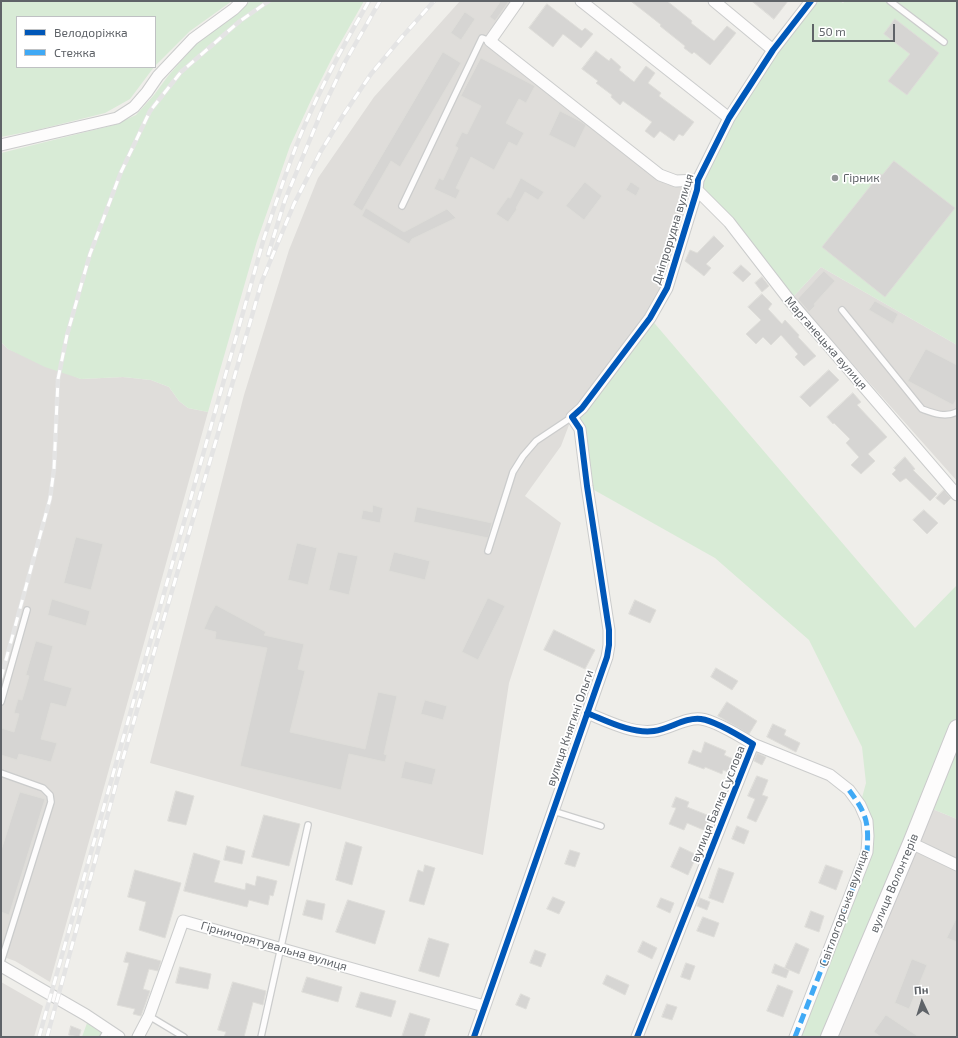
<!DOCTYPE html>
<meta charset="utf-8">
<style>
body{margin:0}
#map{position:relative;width:958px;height:1038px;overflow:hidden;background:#efeeea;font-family:"Exo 2",sans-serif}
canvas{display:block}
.frame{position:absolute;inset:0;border:2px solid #5f6368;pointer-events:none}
.legend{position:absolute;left:16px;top:16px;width:140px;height:52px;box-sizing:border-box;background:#fff;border:1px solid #bfc1c3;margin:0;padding:5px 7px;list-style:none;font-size:12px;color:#5f6368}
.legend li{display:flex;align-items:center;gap:8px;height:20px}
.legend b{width:20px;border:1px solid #bfc1c3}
.north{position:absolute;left:902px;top:982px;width:40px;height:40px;-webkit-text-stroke:3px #fff;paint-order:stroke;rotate:356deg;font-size:11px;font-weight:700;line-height:16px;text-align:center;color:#5f6368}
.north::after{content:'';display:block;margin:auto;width:14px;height:18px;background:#5f6368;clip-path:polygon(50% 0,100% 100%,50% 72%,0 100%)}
.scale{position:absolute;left:812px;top:24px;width:83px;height:18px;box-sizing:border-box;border:2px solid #5f6368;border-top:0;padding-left:5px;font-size:12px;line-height:14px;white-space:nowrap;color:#5f6368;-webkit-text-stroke:3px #fff;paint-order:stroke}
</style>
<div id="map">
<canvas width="958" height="1038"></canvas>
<div class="frame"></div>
<ul class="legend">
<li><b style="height:5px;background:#0057b8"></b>Велодоріжка</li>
<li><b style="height:5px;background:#3fa9f5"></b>Стежка</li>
</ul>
<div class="north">Пн</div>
<div class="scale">50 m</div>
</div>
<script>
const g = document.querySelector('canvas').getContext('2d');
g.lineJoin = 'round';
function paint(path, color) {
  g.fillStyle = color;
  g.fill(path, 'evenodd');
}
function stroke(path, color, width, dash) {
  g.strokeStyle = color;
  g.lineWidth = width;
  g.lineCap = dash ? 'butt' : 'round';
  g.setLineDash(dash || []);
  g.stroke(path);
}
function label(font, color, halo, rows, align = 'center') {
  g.font = font + ' "Exo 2",sans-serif';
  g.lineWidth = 3.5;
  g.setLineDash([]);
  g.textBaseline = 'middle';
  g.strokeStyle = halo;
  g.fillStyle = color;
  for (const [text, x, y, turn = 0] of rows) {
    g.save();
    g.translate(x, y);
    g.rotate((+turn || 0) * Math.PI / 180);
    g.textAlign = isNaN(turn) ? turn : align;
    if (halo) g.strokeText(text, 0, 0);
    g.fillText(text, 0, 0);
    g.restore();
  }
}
paint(new Path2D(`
 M460,1h53l-29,41 176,138 6,4 8,2h17l6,4 -30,98 -95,129 -11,29 -36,50 36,27 -52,160 -26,172 -333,-92 94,-368 45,-145 29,-72 56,-81z
 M821,267l136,78v136l-164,-184z
 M1,342l7,7 73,30 42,-2 28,3 18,7 10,14 9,7 20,4 -158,570 -35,-21 -14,-5z
 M925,806l32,13v218h-128z
 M1,982l42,24 -9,31h-33z`), '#dfddda');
paint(new Path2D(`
 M1,1h231l-42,30 -35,35v-49h-138v50h137l-24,32 -25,14 -68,17 -36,7z
 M250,1h114l-30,53 -22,44 -22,48 -33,95 -49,171 -20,-4 -9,-7 -10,-14 -18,-7 -28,-3 -42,2 -36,-12 -37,-18 -7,-7v-189l113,-28 22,-10 18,-20 14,-19 28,-32 38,-28z
 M815,1h25l3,2 2,-2h112v344l-136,-78 -28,30 -91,-108 1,-13 28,-56 44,-67z
 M650,318l265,310 42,-43v234l-32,-13 -96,231h-34l72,-185 -7,-47 6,-22 -4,-36 -53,-107 -94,-82 -128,-72 -15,-69z
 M87,1023l21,14h-26z`), '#d8ebd6');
const building = new Path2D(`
 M501,1h8l-14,20 -5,-4z
 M631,1h36l25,20 -1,2 23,18 13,-15 9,7 -26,32 -16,-13 -2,2 -8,-6 1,-2 -25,-20 1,-1z
 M752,1h36l-14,18z
 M547,4l35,27 3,-3 8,6 -12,14 -18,-14 -10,13 -24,-19z
 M465,12l10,7 -14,21 -10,-7z
 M895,19l44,34 -32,42 -19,-14 22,-27 -26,-20z
 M596,51l13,10 2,-3 10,9 -2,3 15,12 12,-16 9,7 -7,10 13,10 -2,3 35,26 -11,14 -4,-2 -5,7 -14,-10 -6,7 -9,-7 7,-9 -29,-21 -3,4 -9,-8 1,-2 -16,-12 2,-2 -16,-12z
 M443,52l18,11 -61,104 -9,-6 -29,50 -9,-6z
 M481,58l54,28 -9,17 -7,-4 -13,24 18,10 -7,13 -8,-4 -15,28 -23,-13 -15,31 4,2 -4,9 -22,-10 5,-11 4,2 15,-32 -3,-2 7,-14 5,2 14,-28 -20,-10z
 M560,111l20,10 6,4 -11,23 -26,-13z
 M894,161l61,47 -70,89 -63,-50 58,-73 2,1z
 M521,178l23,14 -6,8 -13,-8 -9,16 1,1 -9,13 -12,-8 12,-17 2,1z
 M585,182l17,14 -18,24 -18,-14z
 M631,182l9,6 -4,8 -10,-6z
 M366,208l38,24 43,-23 9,9 -44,21 -3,5 -47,-28z
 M714,236l10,10 -18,18 5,4 -7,8 -19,-15 5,-11 7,3z
 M741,265l10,9 -8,8 -10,-9z
 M824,271l11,10 -21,23 1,2 -6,6 -11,-13z
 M762,277l7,9 -7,6 -7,-9z
 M762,294l10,10 -4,5 14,15 3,-4 14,15 -1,2 18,19 -12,10 -9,-9 3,-3 -17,-19 -10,10 -8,-8 -7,7 -10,-10 15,-14 -13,-13z
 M875,301l23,13 -5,10 -24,-14z
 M926,349l31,16v33l-4,7 -45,-24z
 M829,370l10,10 -29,27 -10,-10z
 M853,393l8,9 -4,3 30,32 -19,17 7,7 -14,13 -10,-9 8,-8 -13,-14 4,-4 -16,-16 -1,1 -6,-7z
 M905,457l10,12 -2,1 24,24 -7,7 -24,-23 -6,4 -8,-8 4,-4 -2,-2z
 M944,490l7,8 -7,7 -8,-7z
 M373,505l10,3 -3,15 -19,-4 2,-9 9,2z
 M417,507l75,16 -4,15 -74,-16z
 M924,510l14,13 -11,11 -14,-14z
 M76,537l27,7 -12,46 -27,-7z
 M297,543l20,5 -9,37 -20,-5z
 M338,552l20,4 -9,39 -20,-5z
 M394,552l36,9 -5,19 -36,-9z
 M488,598l17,8 -27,54 -16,-8z
 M52,599l38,12 -4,15 -38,-11z
 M635,600l21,10 -6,13 -21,-9z
 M216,605l50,27 -2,3 40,9 -6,25 7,2 -15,61 75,17 13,-57 19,4 -13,58 3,1 -2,7 -36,-8 -8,36 -101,-24 27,-118 -52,-9 1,-7 -12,-3 6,-14z
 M554,630l41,20 -10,19 -41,-19z
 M36,641l17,5 -9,34 28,8 -6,19 -15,-4 -10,36 16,4 -6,19 -32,-8 -2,6 -16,-5v-27l13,4 5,-18 -5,-1 4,-14 4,1 7,-24 -3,-1z
 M716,668l22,13 -6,9 -21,-13z
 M425,700l22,6 -4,14 -22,-6z
 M727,702l30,19 -8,13 -31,-18z
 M773,724l13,6 -2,5 16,8 -4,9 -29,-15z
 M705,742l21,9 -2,4 9,4 -5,13 -5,-2 -1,4 -17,-7 -1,2 -16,-6 5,-13 8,3z
 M757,753l9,4 -4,8 -8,-4z
 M405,761l31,8 -4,16 -31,-7z
 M757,776l11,4 -6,15 6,2 -12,25 -9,-4 8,-19 -7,-3z
 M176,791l18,5 -8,29 -18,-4z
 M20,792l25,7 -36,116 -8,-3v-61z
 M676,797l13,5 -2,5 25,10 -6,14 -19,-8 -3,7 -15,-6 7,-16 -4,-1z
 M264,815l36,9 -11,42 -37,-9z
 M737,826l12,5 -5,13 -12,-5z
 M346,842l16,5 -10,38 -16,-5z
 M227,846l18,5 -3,13 -18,-4z
 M680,847l17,8 -9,20 -17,-8z
 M570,850l10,3 -5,14 -10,-3z
 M194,853l26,8 -6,21 31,8 1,-7 9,3 2,-10 20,5 -4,15 -3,-1 -2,10 -19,-5 -2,7 -63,-16z
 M425,865l10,3 -11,37 -15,-4 9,-31 5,2z
 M826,865l17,6 -7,19 -17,-7z
 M719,868l15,5 -11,30 -14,-5z
 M135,870l46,13 -16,55 -26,-8 7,-28 -18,-5z
 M553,897l12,5 -6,12 -12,-5z
 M661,898l13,5 -4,10 -13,-6z
 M700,898l10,4 -3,8 -10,-4z
 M307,900l18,4 -3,16 -19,-5z
 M348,900l37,11 -10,33 -39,-12z
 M811,911l13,5 -5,16 -14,-5z
 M703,917l16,6 -5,14 -17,-6z
 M957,917v25l-10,-4z
 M429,938l20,6 -10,33 -20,-6z
 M643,941l14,7 -5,11 -14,-7z
 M796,943l13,6 -10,25 -14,-6z
 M535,950l11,4 -5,13 -11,-4z
 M127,952l34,9 -3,10 -9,-2 -6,20 7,2 -9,25 -8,-2 2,-5 -18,-4 12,-42 -5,-1z
 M912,959l15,6 -18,44 -14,-6z
 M686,963l9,3 -5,14 -9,-3z
 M775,964l14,6 -3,8 -14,-5z
 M180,967l31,7 -3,15 -32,-6z
 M607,975l22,10 -4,10 -22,-11z
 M307,977l35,10 -4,15 -36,-10z
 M233,982l33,9 -3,14 -10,-3 -9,35h-20l2,-5 -8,-2z
 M778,985l15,6 -10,26 -16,-6z
 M361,992l35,9 -5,16 -35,-10z
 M521,994l9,4 -4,11 -10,-4z
 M667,1004l10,3 -5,13 -10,-3z
 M410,1013l20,6 -6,18h-22z
 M886,1015l33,22h-38l-7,-5z
 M71,1026l10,4 -2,7 -10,-2z`);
paint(building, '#d6d5d3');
stroke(building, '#deddd9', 1);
const lane = new Path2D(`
 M890,1l54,41
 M402,206l80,-168 8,3
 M842,310l80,99c11,4 23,9 35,3
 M488,551l25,-79 10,-16 13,-15 36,-24
 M1,702l26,-92
 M1,773l42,15 7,7 1,7 -50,160
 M553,811l48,15
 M149,1016l35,21
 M103,1037l5,-8
 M261,1037l47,-212`);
const street = new Path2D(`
 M518,1l-28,40 170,134 16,6 22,-1
 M581,1l148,117
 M714,1l59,49
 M1,145l116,-27 17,-11 13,-15 11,-16 35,-37 41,-30 8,-8
 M697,190l32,32 61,79 167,194
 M587,713c20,8 45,21 67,18 16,-2 31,-14 47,-12 15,2 39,17 52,25l-116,293
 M753,744l77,31 19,15 11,15 7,16 1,15 -1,16 -72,185
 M911,843l46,22
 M1,966l85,49 33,22
 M138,1037l11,-21 34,-95 301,85
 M474,1037l133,-380 2,-12v-15l-22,-144 -7,-57 -8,-12 10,-9 68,-90 17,-30 30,-98 1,-10 31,-62 44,-68 38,-49`);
const secondary = new Path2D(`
 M829,1037l82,-194 46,-115`);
stroke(lane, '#cbcccc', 8);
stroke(street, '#cbcccc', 13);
stroke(secondary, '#cacacb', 18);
stroke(lane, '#fdfcfc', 5.5);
stroke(street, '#fdfcfc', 11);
stroke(secondary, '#fdfcfc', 16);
const rail = new Path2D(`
 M268,255l17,-55 38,-92 22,-46 35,-61
 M1,678l49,-179 4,-30 4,-90 9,-44 23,-81 31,-82 29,-61 31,-39 59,-51 29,-20
 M39,1037l225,-799c10,-29 20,-60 31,-89 20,-52 46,-100 74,-148
 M47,1037l77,-282 91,-311 47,-163 32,-77 27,-53 21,-34 29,-43 31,-37 32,-36`);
stroke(rail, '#e4e4e4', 4.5);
stroke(rail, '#fff', 3, [9]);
stroke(new Path2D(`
 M795,1037l72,-185c2,-29 0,-38 -18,-62`), '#3fa9f5', 5, [10, 5]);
stroke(new Path2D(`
 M587,713c20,8 45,21 67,18 16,-2 31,-14 47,-12 15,2 39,17 52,25l-116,293
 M474,1037l133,-380 2,-12v-15l-22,-144 -7,-57 -8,-12 10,-9 68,-90 17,-30 30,-98 1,-10 31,-62 44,-68 38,-49`), '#0057b8', 6);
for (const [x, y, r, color] of [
 [835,178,4,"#919496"]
]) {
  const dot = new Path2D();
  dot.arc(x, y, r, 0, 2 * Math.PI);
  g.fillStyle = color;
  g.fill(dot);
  stroke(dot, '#fff', 1.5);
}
label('12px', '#5f6368', '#fff', [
 ["Гірник",843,178]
], 'left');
label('12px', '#5f6368', '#fff', [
 ["Дніпрорудна вулиця",673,229,-73],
 ["Марганецька вулиця",826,343,49],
 ["вулиця Княгині Ольги",570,728,-71],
 ["вулиця Балка Суслова",718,804,-68],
 ["вулиця Волонтерів",894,883,-67],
 ["Світлогорська вулиця",844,908,-70],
 ["Гірничорятувальна вулиця",274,946,16]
]);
</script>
